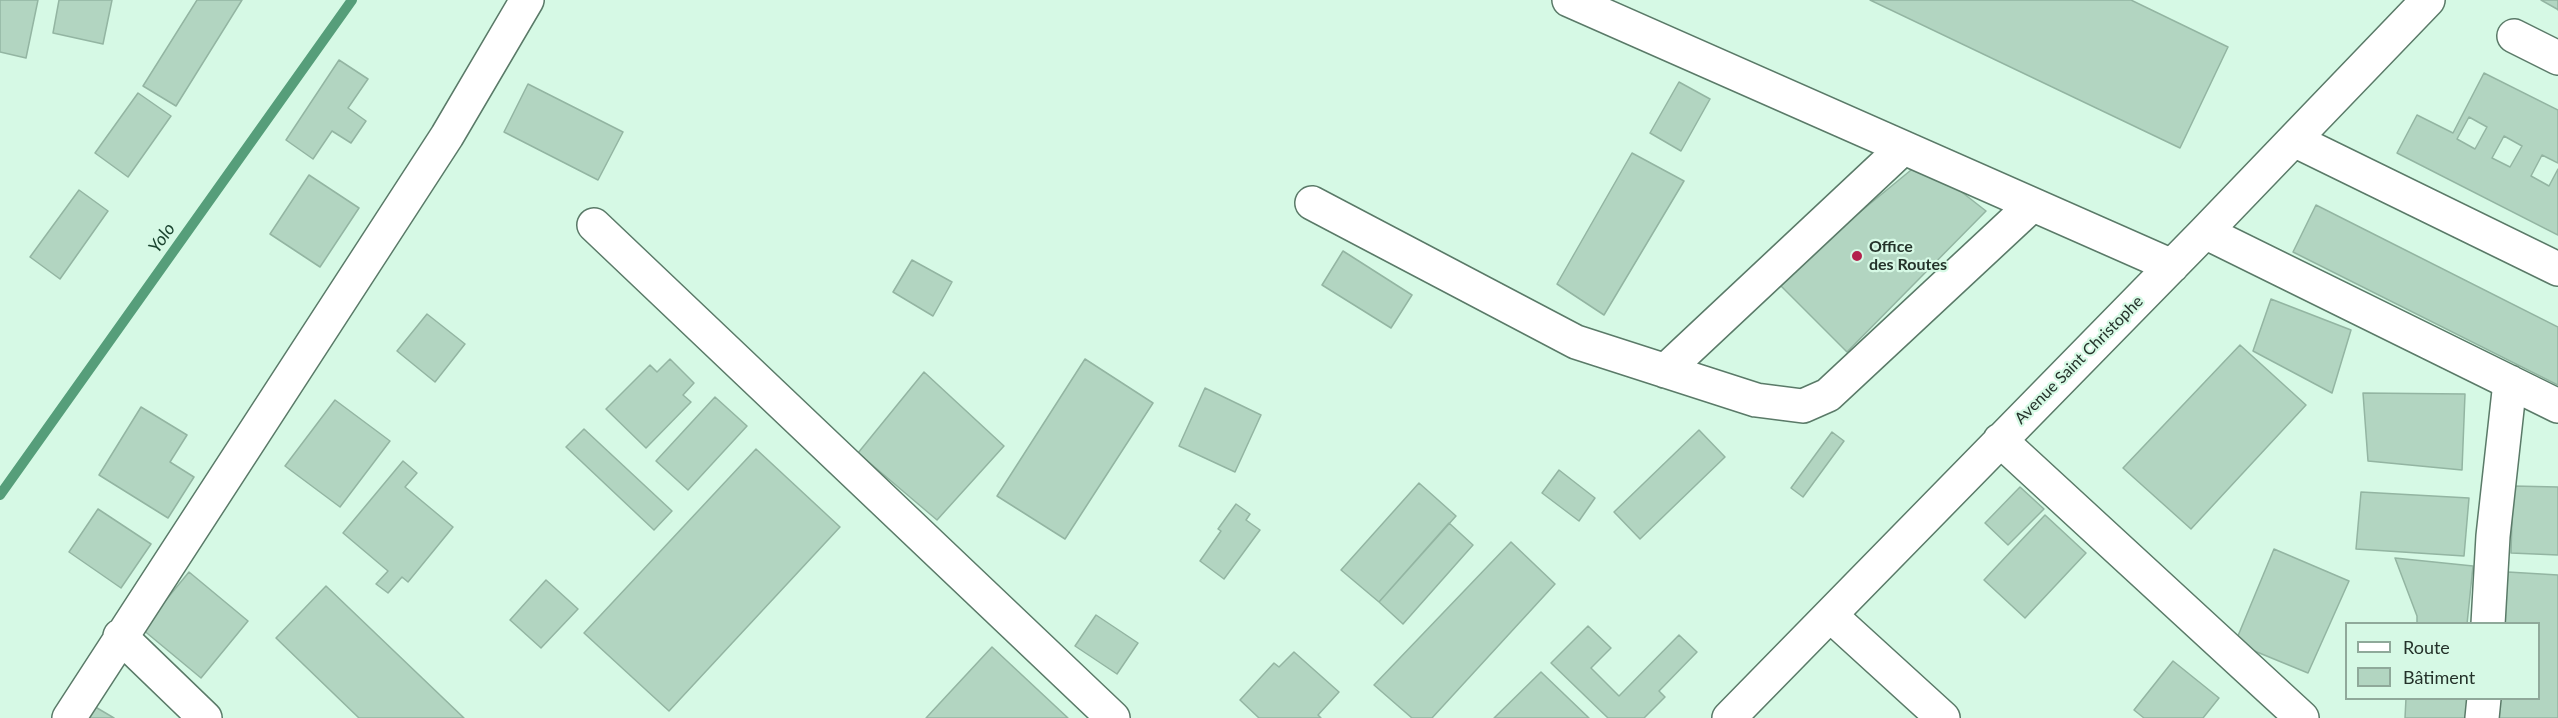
<!DOCTYPE html>
<meta charset="utf-8">
<style>
body{margin:0}
#map{position:relative;width:2558px;height:718px;overflow:hidden;background:#d6f9e5;font-family:Lato,sans-serif}
canvas{display:block}
.legend{position:absolute;left:2345px;top:622px;width:195px;height:78px;box-sizing:border-box;background:#d6f9e5;border:2px solid #8fa99a;margin:0;padding:8px 10px;list-style:none;font-size:18px;color:#24322a}
.legend li{display:flex;align-items:center;gap:12px;height:30px}
.legend b{width:30px;border:2px solid #8fa99a}
</style>
<div id="map">
<canvas width="2558" height="718"></canvas>
<ul class="legend">
<li><b style="height:8px;background:#fff"></b>Route</li>
<li><b style="height:16px;background:#b2d5c1"></b>Bâtiment</li>
</ul>
</div>
<script>
const g = document.querySelector('canvas').getContext('2d');
g.lineJoin = 'round';
function stroke(path, color, width, dash) {
  g.strokeStyle = color;
  g.lineWidth = width;
  g.lineCap = dash ? 'butt' : 'round';
  g.setLineDash(dash || []);
  g.stroke(path);
}
function paint(path, color) {
  g.fillStyle = color;
  g.fill(path, 'evenodd');
}
function label(font, color, halo, rows, align = 'center') {
  g.font = font + ' Lato,sans-serif';
  g.lineWidth = 4.5;
  g.setLineDash([]);
  g.textBaseline = 'middle';
  g.strokeStyle = halo;
  g.fillStyle = color;
  for (const [text, x, y, turn = 0] of rows) {
    g.save();
    g.translate(x, y);
    g.rotate((+turn || 0) * Math.PI / 180);
    g.textAlign = isNaN(turn) ? turn : align;
    if (halo) g.strokeText(text, 0, 0);
    g.fillText(text, 0, 0);
    g.restore();
  }
}
stroke(new Path2D(`
 M0,495l352,-495`), '#569e7a', 10);
const building = new Path2D(`
 M0,0h38l-12,58 -26,-6z
 M59,0h53l-9,44 -50,-11z
 M197,0h45l-66,106 -33,-20z
 M1870,0h261l97,47 -48,101z
 M2541,0h17v10l-1,-1z
 M339,60l29,19 -20,29 18,13 -15,22 -19,-12 -19,28 -27,-19z
 M2484,73l74,37v53l-16,-8 -11,21 18,10 9,-17v66l-161,-82 20,-38 36,18zM2469,117l18,10 -12,22 -18,-10zM2504,136l18,10 -12,21 -18,-9z
 M1679,82l31,17 -29,52 -31,-18z
 M528,84l95,48 -25,48 -94,-48z
 M138,93l33,23 -43,61 -33,-24z
 M1632,153l52,28 -80,134 -47,-31z
 M1922,161l64,50 -139,141 -71,-71z
 M309,175l50,33 -39,59 -50,-33z
 M79,190l29,21 -48,68 -30,-22z
 M2316,205l242,122v58l-265,-133z
 M1343,251l69,44 -21,33 -69,-43z
 M912,260l40,22 -19,34 -40,-24z
 M2271,299l80,31 -19,63 -79,-42z
 M427,314l38,30 -30,38 -38,-31z
 M2240,345l66,60 -115,124 -68,-61z
 M670,359l24,24 -11,12 8,7 -45,46 -40,-39 44,-44 7,7z
 M1085,359l68,44 -88,136 -68,-43z
 M924,372l80,74 -67,74 -79,-67z
 M1205,388l56,27 -26,57 -56,-26z
 M2363,393l102,1 -3,76 -94,-9z
 M715,397l32,29 -59,64 -32,-29z
 M335,400l55,41 -50,66 -55,-41z
 M141,407l46,28 -17,27 24,15 -26,41 -69,-43z
 M584,429l88,82 -18,19 -88,-83z
 M1699,430l26,27 -85,82 -26,-27z
 M1832,432l12,9 -41,56 -12,-9z
 M756,449l84,78 -171,184 -85,-78z
 M403,461l14,12 -12,14 48,40 -45,55 -6,-5 -14,16 -12,-9 12,-13 -45,-38z
 M1559,470l36,28 -16,23 -37,-28z
 M1419,483l37,33 -77,86 -38,-32z
 M2513,486l45,1v68l-47,-2z
 M2020,487l24,22 -36,36 -23,-22z
 M2361,492l108,6 -5,58 -108,-7z
 M1236,504l14,10 -4,6 14,10 -36,49 -24,-18 21,-30 -3,-2z
 M98,509l53,35 -30,44 -52,-36z
 M2045,515l41,38 -61,65 -41,-38z
 M1449,523l24,22 -70,79 -24,-22z
 M1511,542l44,42 -123,134h-20l-38,-33z
 M2274,549l75,32 -41,92 -73,-30z
 M2395,558l78,8 -6,58h-50v-8z
 M189,572l59,49 -47,57 -59,-49z
 M2508,572l50,3v143h-60l1,-20h39v-74h-34z
 M546,580l32,29 -37,39 -31,-28z
 M326,586l138,132h-105l-83,-80z
 M1096,615l42,28 -21,31 -42,-28z
 M1588,626l23,22 -20,20 28,28 60,-61 18,17 -38,39 6,6 -21,21h-36l-57,-55z
 M992,647l76,71h-142z
 M1294,652l45,40 -21,23 3,3h-62l-19,-18 34,-37 5,4z
 M2173,661l46,37 -16,20h-59l-10,-8z
 M1541,672l48,46h-95z
 M2406,698h70l-2,20h-69z
 M92,705l22,13h-29z`);
paint(building, '#b2d5c1');
stroke(building, '#93b5a2', 1.5);
const minor = new Path2D(`
 M1569,0l603,266
 M2514,36l44,22
 M2294,140l264,129
 M1312,203l264,139 180,58 47,6 25,-11 204,-190
 M594,225l519,493
 M2205,232l353,174
 M1665,371l238,-223
 M2000,440l302,278
 M1830,615l113,103
 M2488,624l5,-88 17,-154
 M120,636l85,82
 M69,718l378,-582 80,-136
 M1729,718l476,-486 223,-232
 M2482,718l2,-20`);
stroke(minor, '#5a7a68', 36);
stroke(minor, '#fff', 33);
for (const [x, y, r, color] of [
 [1857,256,6,"#b3224d"]
]) {
  const dot = new Path2D();
  dot.arc(x, y, r, 0, 2 * Math.PI);
  g.fillStyle = color;
  g.fill(dot);
  stroke(dot, '#d6f9e5', 2);
}
label('bold 16px', '#24322a', '#d6f9e5', [
 ["Office",1869,247],
 ["des Routes",1869,265]
], 'left');
label('16px', '#24322a', '#d6f9e5', [
 ["Avenue Saint Christophe",2079,360,-45]
]);
label('italic 18px', '#1a432f', '#d6f9e5', [
 ["Yolo",162,238,-55]
]);
</script>
